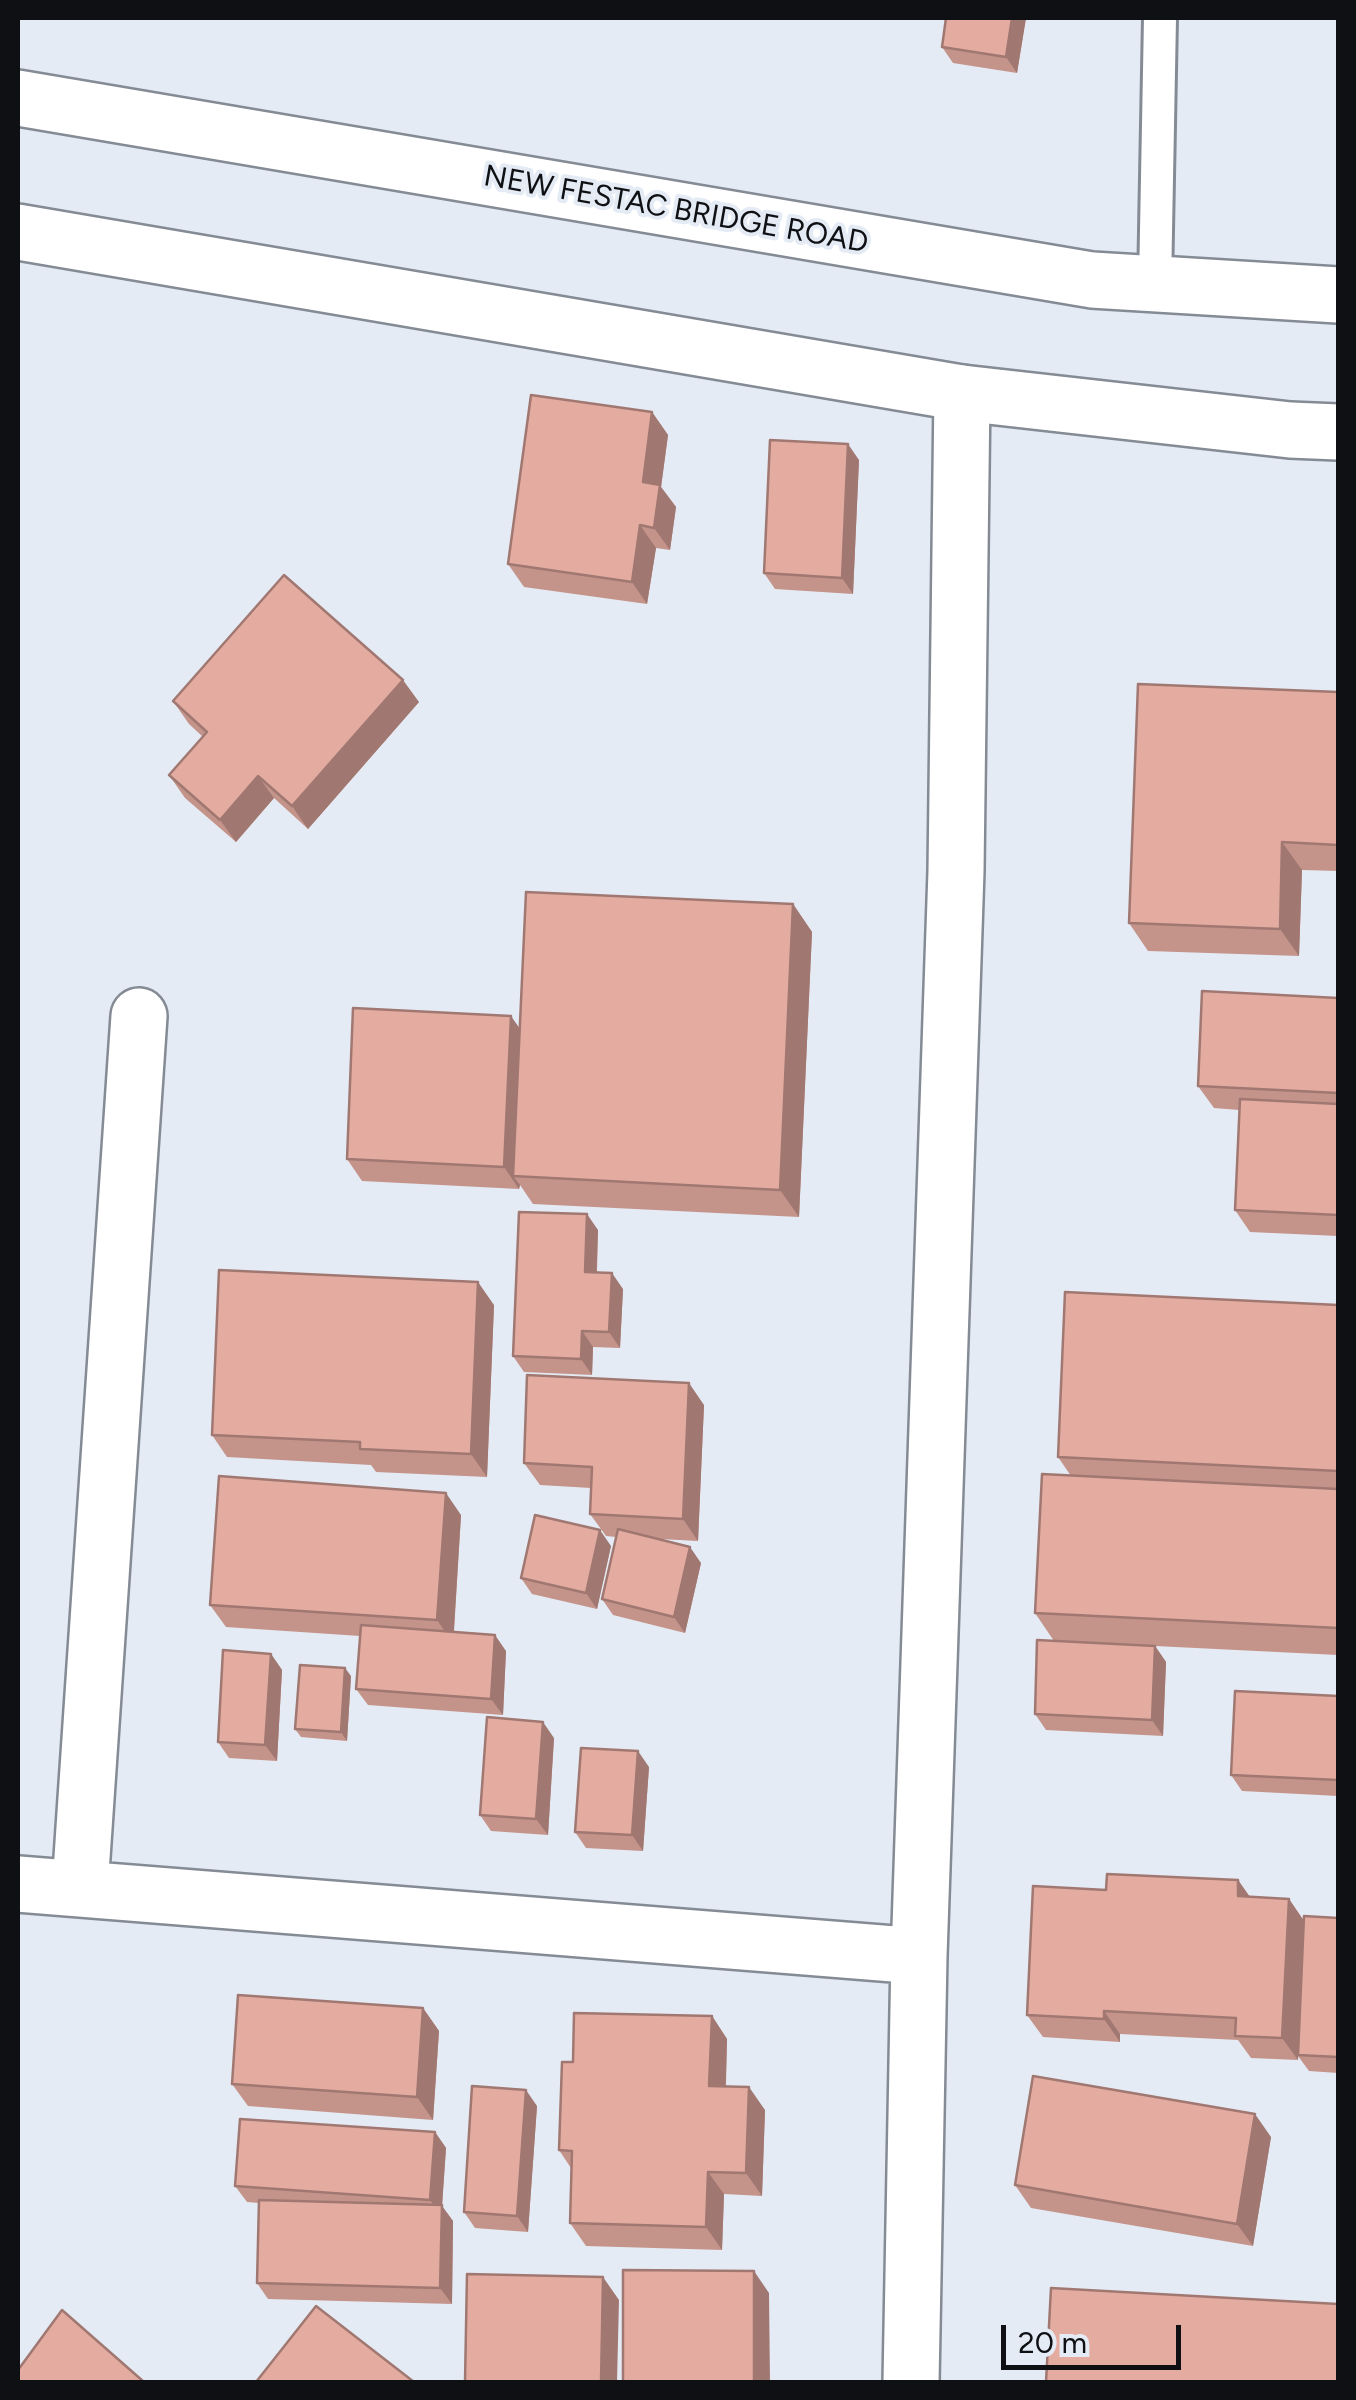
<!DOCTYPE html>
<style>
body{margin:0}
#map{position:relative;width:1356px;height:2400px;overflow:hidden;background:#e5ebf5;font-family:Figtree,sans-serif}
canvas{display:block}
.frame{position:absolute;inset:0;border:20px solid #0e1014;pointer-events:none}
.scale{position:absolute;left:1001px;top:2325px;width:180px;height:45px;box-sizing:border-box;border:5px solid #0e1014;border-top:0;padding-left:12px;font-size:30px;line-height:35px;white-space:nowrap;color:#0e1014;-webkit-text-stroke:8px #e5ebf5;paint-order:stroke}
</style>
<div id="map">
<canvas width="1356" height="2400"></canvas>
<div class="frame"></div>
<div class="scale">20 m</div>
</div>
<script>
const g = document.querySelector('canvas').getContext('2d');
g.lineJoin = 'round';
function stroke(path, color, width, dash) {
  g.strokeStyle = color;
  g.lineWidth = width;
  g.lineCap = dash ? 'butt' : 'round';
  g.setLineDash(dash || []);
  g.stroke(path);
}
function paint(path, color) {
  g.fillStyle = color;
  g.fill(path, 'evenodd');
}
function label(font, color, halo, rows, align = 'center') {
  g.font = font + ' Figtree,sans-serif';
  g.lineWidth = 8;
  g.setLineDash([]);
  g.textBaseline = 'middle';
  g.strokeStyle = halo;
  g.fillStyle = color;
  for (const [text, x, y, turn = 0] of rows) {
    g.save();
    g.translate(x, y);
    g.rotate((+turn || 0) * Math.PI / 180);
    g.textAlign = isNaN(turn) ? turn : align;
    if (halo) g.strokeText(text, 0, 0);
    g.fillText(text, 0, 0);
    g.restore();
  }
}
const service = new Path2D(`
 M1155,284l5,-266`);
const minor = new Path2D(`
 M18,1884l901,72
 M80,1887l59,-871
 M911,2382l8,-426 37,-1085 6,-478`);
const secondary = new Path2D(`
 M18,98l1074,182 246,15
 M18,232l944,161 328,37 48,2`);
stroke(service, '#858b94', 38);
stroke(minor, '#858b94', 60);
stroke(secondary, '#858b94', 60);
stroke(service, '#fff', 32);
stroke(minor, '#fff', 55);
stroke(secondary, '#fff', 55);
paint(new Path2D(`
 M946,18h80l-9,55 -64,-10 -11,-16z
 M652,412l16,23 -7,52 15,20 -6,43 -14,-2 -9,56 -123,-17 -16,-23z
 M859,460l-6,134 -78,-5 -11,-16z
 M1338,692v179l-36,-1 -3,86 -151,-5 -19,-28z
 M173,701l246,1 -111,127 -34,-31 -38,44 -51,-44 -16,-23 34,-38 -14,-13z
 M793,904l19,28 -13,285 -266,-13 -13,-19 -1,4 -157,-8 -15,-22 173,-130z
 M1338,998v238l-88,-4 -15,-22 4,-100 -25,-2 -16,-22z
 M598,1230l-1,42 26,17 -3,59 -27,-1 -1,28 -68,-3 -11,-16z
 M494,1305l-7,172 -111,-5 -5,-7 -144,-8 -15,-22z
 M1338,1305v350l-183,-9 11,16 -3,74 -117,-6 -11,-16 19,-73 -19,-28 36,-137 -13,-19z
 M704,1405l-6,136 -38,-2 41,24 -16,70 -72,-18 -11,-16 14,-62 -10,-1 -16,-22 1,-26 -51,-3 -16,-22z
 M461,1515l-7,117 52,19 -3,64 -135,-10 -12,-16 4,-53 -134,-9 -16,-22z
 M611,1546l-14,63 -65,-15 -11,-16z
 M271,1654l11,16 -5,91 -48,-3 -11,-16z
 M351,1676l-4,65 -46,-4 -6,-8z
 M1338,1696v100l-96,-5 -11,-16z
 M554,1738l-6,97 -57,-4 -11,-16z
 M649,1767l-6,84 -57,-3 -11,-16z
 M1238,1880l12,17 39,2 15,22 34,-3v155l-29,-2 -11,-15v4l-47,-2 -13,-18 -118,-6v8l-77,-5 -16,-22 79,-125z
 M423,2008l16,23 -6,89 -185,-14 -16,-22z
 M712,2016l15,23 -1,47 39,24 -3,86 -38,-2 -2,56 -136,-4 -16,-23 1,-55 -12,-18 14,-88z
 M537,2106l-9,126 -53,-4 -11,-16z
 M435,2132l11,16 -4,58 11,15 -1,83 -184,-5 -11,-16 2,-80 -12,-1 -12,-16z
 M1271,2137l-18,109 -222,-38 -16,-23z`), '#c4948a');
paint(new Path2D(`
 M1012,18h14l-9,55 -11,-16z
 M652,412l16,23 -7,52 15,20 -6,43 -16,-22 -11,-46z
 M848,444l11,16 -6,134 -11,-16z
 M640,525l16,23 -9,56 -15,-22z
 M403,680l16,22 -111,127 -16,-23z
 M258,776l16,22 -38,44 -16,-22z
 M1282,842l20,28 -3,86 -19,-27z
 M793,904l19,28 -13,285 -19,-27z
 M511,1016l16,23 -14,137 7,9 -1,4 -15,-22z
 M587,1214l11,16 -2,58 -11,-16z
 M612,1273l11,16 -3,59 -11,-16z
 M478,1282l16,23 -7,172 -16,-23z
 M582,1331l11,16 -1,28 -11,-16z
 M689,1383l15,22 -6,136 -15,-22z
 M446,1493l15,22 -8,128 -16,-23z
 M600,1530l11,16 -14,63 -11,-16z
 M690,1547l11,16 -16,70 -11,-16z
 M495,1635l11,16 -3,64 -12,-16z
 M1155,1646l11,16 -3,74 -11,-16z
 M271,1654l11,16 -5,91 -12,-16z
 M345,1668l6,8 -4,65 -6,-9z
 M543,1722l11,16 -6,97 -12,-16z
 M638,1751l11,16 -6,84 -11,-16z
 M1238,1880l16,23 -16,-7z
 M1289,1899l15,22 -6,139 -16,-22z
 M423,2008l16,23 -6,89 -16,-23z
 M1104,2011l16,23v8l-16,-23z
 M712,2016l15,23 -2,70 -16,-23z
 M749,2087l16,23 -3,86 -16,-23z
 M526,2090l11,16 -9,126 -11,-16z
 M1255,2114l16,23 -18,109 -16,-22z
 M435,2132l11,16 -4,58 11,15 -1,83 -12,-16 2,-72 -12,-16z
 M708,2172l16,22 -2,56 -16,-23z
 M754,2271l15,22 1,89h-16z
 M603,2277l16,23 -2,82h-16z`), '#a07871');
const building = new Path2D(`
 M946,18h66l-6,39 -64,-10z
 M531,395l121,17 -9,70 17,3 -6,43 -14,-3 -8,57 -124,-18z
 M770,440l78,4 -6,134 -78,-5z
 M284,575l119,105 -111,126 -34,-30 -38,44 -51,-45 38,-43 -34,-31z
 M1138,684l200,8v153l-56,-3 -2,87 -151,-6z
 M526,892l267,12 -13,286 -267,-14z
 M1202,991l136,7v95l-140,-7z
 M353,1008l158,8 -7,151 -157,-8z
 M1240,1099l98,5v111l-103,-5z
 M519,1212l68,2 -2,58 27,1 -3,59 -27,-1 -1,28 -68,-3z
 M219,1270l259,12 -7,172 -111,-5v-7l-148,-7z
 M1065,1292l273,13v166l-280,-14z
 M527,1375l162,8 -6,136 -93,-5 2,-47 -68,-4z
 M1042,1474l296,15v139l-303,-15z
 M219,1476l227,17 -9,127 -227,-15z
 M535,1515l65,15 -14,63 -65,-15z
 M618,1529l72,18 -16,70 -72,-18z
 M361,1625l134,10 -4,64 -135,-10z
 M1037,1640l118,6 -3,74 -117,-6z
 M223,1650l48,4 -6,91 -47,-3z
 M300,1665l45,3 -4,64 -46,-3z
 M1235,1691l103,5v84l-107,-5z
 M487,1717l56,5 -7,97 -56,-4z
 M581,1748l57,3 -6,84 -57,-3z
 M1107,1874l131,6v16l51,3 -7,139 -47,-2 1,-18 -132,-7v8l-77,-4 6,-129 73,4z
 M1304,1916l34,2v139l-40,-2z
 M238,1995l185,13 -6,89 -185,-13z
 M574,2013l138,3 -3,70 40,1 -3,86 -38,-1 -2,55 -136,-4 2,-72 -13,-1 3,-88h11z
 M1033,2076l222,38 -18,110 -222,-39z
 M472,2086l54,4 -9,126 -53,-4z
 M240,2119l195,13 -5,68 -195,-14z
 M259,2200l183,5 -2,83 -183,-5z
 M623,2270l131,1v111h-131z
 M467,2274l136,3 -2,105h-136z
 M1051,2288l287,16v78h-292z
 M316,2306l98,76h-158z
 M62,2310l82,72h-126v-12z`);
paint(building, '#e4aca1');
stroke(building, '#a07871', 2.5);
label('30px', '#0e1014', '#e5ebf5', [
 ["NEW FESTAC BRIDGE ROAD",676,210,10]
]);
</script>
